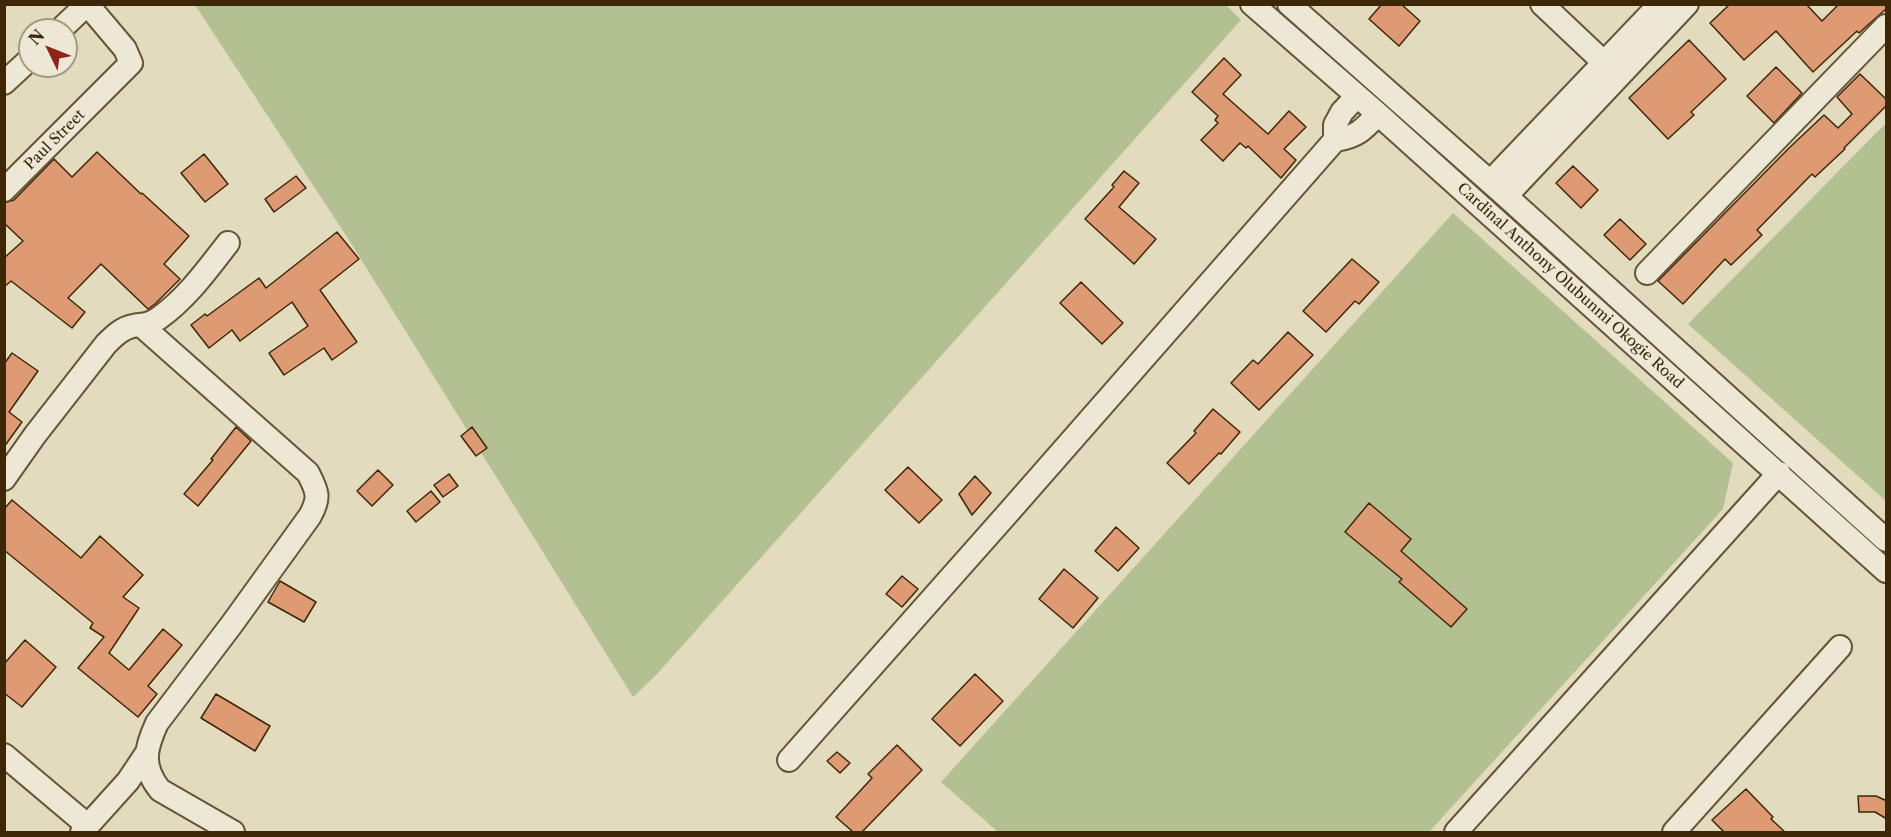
<!DOCTYPE html>
<style>
body{margin:0}
#map{position:relative;width:1891px;height:837px;overflow:hidden;background:#e3dbbe;font-family:"Libre Caslon Text",serif}
canvas{display:block}
.frame{position:absolute;inset:0;border:6px solid #3d2707;pointer-events:none}
.north{position:absolute;left:18px;top:18px;width:60px;height:60px;box-sizing:border-box;background:#ede8d5;border:2px solid #a79b83;border-radius:50%;rotate:313deg;font-size:16px;font-weight:700;line-height:24px;text-align:center;color:#3d2707}
.north::after{content:'';display:block;margin:auto;width:21px;height:27px;background:#8f2418;clip-path:polygon(50% 0,100% 100%,50% 72%,0 100%)}
</style>
<div id="map">
<canvas width="1891" height="837"></canvas>
<div class="frame"></div>
<div class="north">N</div>
</div>
<script>
const g = document.querySelector('canvas').getContext('2d');
g.lineJoin = 'round';
function paint(path, color) {
  g.fillStyle = color;
  g.fill(path, 'evenodd');
}
function stroke(path, color, width, dash) {
  g.strokeStyle = color;
  g.lineWidth = width;
  g.lineCap = dash ? 'butt' : 'round';
  g.setLineDash(dash || []);
  g.stroke(path);
}
function label(font, color, halo, rows, align = 'center') {
  g.font = font + ' "Libre Caslon Text",serif';
  g.lineWidth = 4.5;
  g.setLineDash([]);
  g.textBaseline = 'middle';
  g.strokeStyle = halo;
  g.fillStyle = color;
  for (const [text, x, y, turn = 0] of rows) {
    g.save();
    g.translate(x, y);
    g.rotate((+turn || 0) * Math.PI / 180);
    g.textAlign = isNaN(turn) ? turn : align;
    if (halo) g.strokeText(text, 0, 0);
    g.fillText(text, 0, 0);
    g.restore();
  }
}
paint(new Path2D(`
 M1225,4l16,16 -584,654 -24,23 -284,-457 -154,-235z
 M1886,123v378l-198,-177z
 M1453,213l280,250 -10,46 -294,323h-431l-57,-50z`), '#b3c092');
const building = new Path2D(`
 M1382,4h19l19,17 -21,25 -30,-27z
 M1730,4h76l16,17 17,-17h48v4l-28,25 -2,-2 -44,41 -37,-41 -32,29 -34,-37z
 M1689,40l37,39 -35,33 3,3 -26,24 -39,-41z
 M1224,58l17,17 -18,19 45,40 21,-23 17,16 -22,22 12,11 -15,18 -33,-32 -2,2 -6,-5 -17,18 -22,-21 17,-17 -3,-3 3,-4 -26,-24z
 M1776,67l26,26 -28,30 -27,-27z
 M1860,74l27,26v5l-43,43 1,1 -30,28 -3,-3 -55,56 5,5 -31,30 -6,-6 -42,45 -25,-23 131,-133 35,-33 14,13 14,-14 -15,-17z
 M97,152l44,42 1,-1 47,43 -25,28 16,15 -25,25 -7,5 -47,-45 -33,34 17,14 -13,16 -61,-47 -7,6v-29l19,-17 -19,-18v-20l10,-3 40,-41 18,18z
 M204,154l24,30 -23,18 -24,-29z
 M1573,166l25,24 -17,18 -25,-25z
 M1124,171l15,12 -20,24 37,32 -22,25 -49,-45 29,-32 -2,-2z
 M296,176l10,12 -32,24 -9,-13z
 M1620,219l26,25 -16,16 -26,-25z
 M337,232l22,27 -39,31 37,52 -25,18 -8,-12 -40,27 -15,-22 39,-27 -16,-24 -52,39 -8,-11 -23,18 -18,-23 14,-11 2,2 52,-38 7,10z
 M1352,259l27,23 -20,22 -4,-3 -29,31 -23,-21z
 M1081,282l42,41 -21,21 -42,-41z
 M1288,332l25,23 -54,55 -28,-27 22,-23 5,4z
 M12,353l26,18 -29,41 13,10 -18,25v-83z
 M1213,409l27,23 -19,22 -2,-1 -30,31 -22,-21 29,-30 -2,-2z
 M236,427l15,14 -53,65 -14,-12 29,-34 -2,-1z
 M472,427l15,21 -11,8 -15,-20z
 M908,467l34,33 -23,23 -34,-33z
 M378,470l15,15 -21,21 -15,-15z
 M449,474l9,12 -15,11 -9,-12z
 M975,476l16,17 -19,22 -13,-21z
 M431,491l9,11 -24,20 -9,-11z
 M12,500l69,58 19,-22 43,39 -20,22 16,11 -30,45 20,17 34,-41 19,16 -34,41 9,8 -19,23 -60,-49 26,-31 -14,-9 3,-5 -89,-73v-41z
 M1369,503l42,36 -10,12 66,58 -16,18 -52,-45 3,-3 -57,-47z
 M1116,527l23,21 -21,23 -23,-20z
 M1064,569l34,29 -25,30 -34,-29z
 M902,576l16,13 -16,18 -16,-13z
 M280,581l36,21 -12,20 -36,-20z
 M25,640l31,27 -34,40 -18,-14v-29z
 M975,674l28,27 -43,45 -28,-27z
 M216,694l54,32 -15,25 -54,-33z
 M897,745l25,25 -60,62h-9l-17,-15 36,-39 -4,-4z
 M837,752l13,11 -10,10 -13,-12z
 M1746,789l27,28 -2,2 14,13h-61l-12,-12z
 M1858,796h18l11,5v18l-12,-7h-16z`);
paint(building, '#de9a73');
stroke(building, '#3d2707', 1.5);
const minor = new Path2D(`
 M1252,4l126,110 508,457
 M1289,4l217,192 380,344
 M1542,4l74,70
 M60,30l22,-21 1,-5
 M4,83l26,-24
 M1335,140v-15l7,-13 15,-16
 M1490,182l170,-178
 M4,190l127,-127 -6,-14 -38,-45
 M1506,196l181,-192
 M1647,273l239,-247
 M142,326l166,147c10,19 12,25 2,43l-78,108 -75,99c-12,26 -16,43 3,67l73,42
 M4,479l31,-44 71,-91c8,-8 16,-16 27,-18 11,-2 16,-1 26,-8 28,-20 48,-48 69,-75
 M4,755l83,70
 M789,760l219,-247 327,-373c22,-3 29,-11 43,-26
 M82,832l46,-51 18,-27
 M1456,832l323,-359
 M1674,832l166,-185`);
stroke(minor, '#665435', 26);
stroke(minor, '#ede8d5', 22);
label('15px', '#3d2707', '#ede8d5', [
 ["Paul Street",55,140,-45],
 ["Cardinal Anthony Olubunmi Okogie Road",1570,286,42]
]);
</script>
